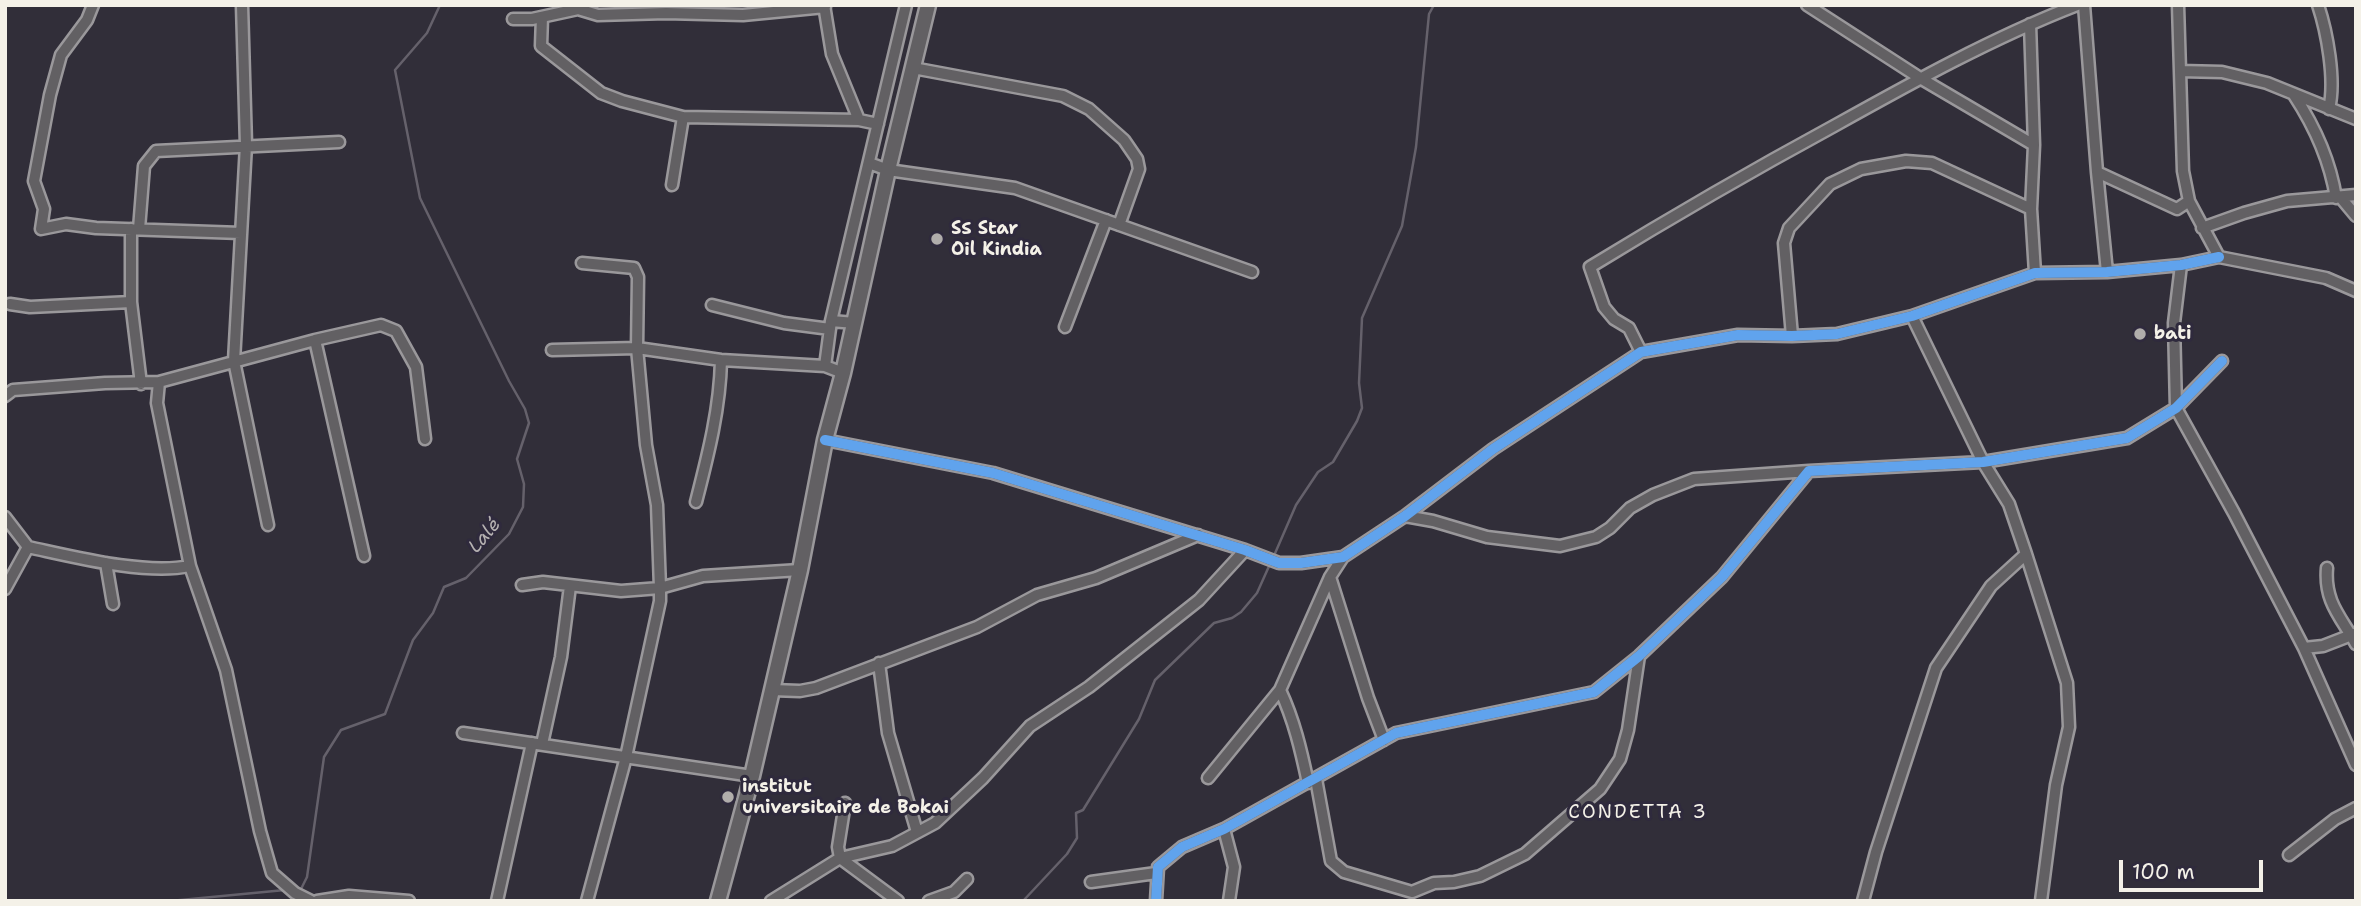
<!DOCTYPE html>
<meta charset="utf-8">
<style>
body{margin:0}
#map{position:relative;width:2361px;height:906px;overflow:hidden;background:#312e39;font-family:"Shantell Sans",sans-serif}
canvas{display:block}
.frame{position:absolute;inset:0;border:7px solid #f4f1e8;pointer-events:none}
.scale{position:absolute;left:2119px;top:860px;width:144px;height:32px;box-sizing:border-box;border:4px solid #f4f1e8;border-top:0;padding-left:9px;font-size:21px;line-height:24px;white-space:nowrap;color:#f4f1e8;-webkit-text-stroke:5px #2f2a3d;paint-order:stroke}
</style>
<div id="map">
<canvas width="2361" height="906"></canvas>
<div class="frame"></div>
<div class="scale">100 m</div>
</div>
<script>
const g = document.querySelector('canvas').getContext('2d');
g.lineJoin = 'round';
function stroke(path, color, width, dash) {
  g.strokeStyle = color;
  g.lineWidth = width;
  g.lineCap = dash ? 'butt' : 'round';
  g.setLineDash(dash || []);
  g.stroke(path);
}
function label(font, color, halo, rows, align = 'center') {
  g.font = font + ' "Shantell Sans",sans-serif';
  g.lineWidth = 6;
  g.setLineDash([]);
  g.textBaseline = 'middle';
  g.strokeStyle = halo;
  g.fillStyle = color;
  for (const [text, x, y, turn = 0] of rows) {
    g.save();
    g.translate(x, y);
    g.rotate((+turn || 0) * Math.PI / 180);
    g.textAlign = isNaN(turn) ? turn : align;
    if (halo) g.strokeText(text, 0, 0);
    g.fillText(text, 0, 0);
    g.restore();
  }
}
stroke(new Path2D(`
 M1273,558l23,-53 22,-33 15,-10 24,-41 5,-13 -3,-25 3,-65 40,-92 14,-79 13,-133 5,-9
 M296,889h5l6,-12 17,-120 17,-27 44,-16 28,-74 20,-27 11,-26 22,-9 43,-44 14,-27 1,-23 -7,-25 12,-36 -4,-14 -16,-28 -89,-183 -25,-128 32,-37 13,-28
 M170,901l115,-11
 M1023,901l44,-47 10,-16 -1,-25 7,-3 56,-91 16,-39 59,-57 18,-5 9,-6 16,-19 13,-29`), '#65616b', 2.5);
const minor = new Path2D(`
 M93,5l-6,15 -26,35 -11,40 -16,86 10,28 -3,20 25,-5 30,4 145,5
 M242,5l4,140 -12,216 34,164
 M824,5l8,49 27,66 19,4
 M1807,5l113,73 114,67
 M2084,5l13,167 80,37 12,-8
 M2178,5l5,166 6,30 30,56 107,21 30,13
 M2318,5c9,27 18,75 11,104
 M542,17l-1,29 60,47 21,8 61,16 176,3
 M513,19h19l46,-10 20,6 68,-2 77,2 82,-8
 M2030,24l4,121 -3,64 4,64
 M913,68l150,28 26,13 35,31 13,19 2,10 -20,56
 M2180,71l42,1 45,11 89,36
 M2294,95c21,32 36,65 42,103
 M869,163l19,7 127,18 237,84
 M2097,172l10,100
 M672,185l11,-68
 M2341,198l15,18
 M2202,228l42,-15 43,-12 69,-6
 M131,229v73l10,82
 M139,229l5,-63 12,-15 183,-9
 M582,263l52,5 4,9 -1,71 9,97 11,60 3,83v13l-34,156 -39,144
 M2181,265l-7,58 2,85 58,105 70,135 52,117
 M10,304l20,3 101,-5
 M712,305l72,18 46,6
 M831,321l24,2
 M1065,327l41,-107
 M1792,336l-8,-93 5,-15 41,-44 31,-15 45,-8 26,2 99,46
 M315,340l49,216
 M552,350l85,-2 84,12 104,6 18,7
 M1641,352l-12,-24 -15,-9 -10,-12 -14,-40c80,-49 161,-96 244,-141 79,-44 158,-88 243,-121
 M825,366l6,-45 75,-316
 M5,396l8,-6 92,-7 54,-1
 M825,440l168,33 252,77 34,13h22l42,-6 62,-41 88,-67 148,-97 97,-17 54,1 45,-2 75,-18 123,-43 72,-1 74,-7 38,-8
 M696,502c12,-47 24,-93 25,-142
 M1405,516l28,5 54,16 73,9 36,-9 14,-9 20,-20 23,-13 41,-16 115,-8
 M5,517l23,30c47,10 116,28 162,19
 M2026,554l41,129 2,44 -13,58 -15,116
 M106,563l7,41
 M2327,568c-3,34 14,49 29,76
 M1330,577l38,121 16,42
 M522,585l21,-3 78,9 39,-3 43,-12 97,-6
 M5,589l23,-42
 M2304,648l19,-2 31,-12
 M879,663l9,70 29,99
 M772,690l28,1 16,-3 161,-61 60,-32 59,-17 102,-43
 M463,733l289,43
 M542,744l19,-87 9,-71
 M1208,778l72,-88
 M1316,779l15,82 13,11 68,20 22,-9 20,-1 26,-6 45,-22 75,-65 20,-30 8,-29 11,-74
 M1308,783c-7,-33 -14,-63 -28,-93l50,-113 13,-20
 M845,803l-7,44 2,11 52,-12 43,-23 48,-45 47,-52 59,-39 110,-87 46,-50
 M1224,829l10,38 -5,34
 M2289,855l46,-36 21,-11
 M1091,882l65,-9
 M311,901l-16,-8 -23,-20 -12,-42 -34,-161 -36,-104 -33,-163 2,-21 156,-42 66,-15 15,6 20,36 9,72
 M317,901l32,-5 60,5
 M497,901l35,-158
 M771,901l69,-43 58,43
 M929,901l25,-9 13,-13
 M1156,901l2,-34 24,-20 42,-18 172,-96 198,-41 45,-36 83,-79 87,-106 174,-9 144,-24 49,-30 46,-47
 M1863,901l13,-49 60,-184 55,-82 35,-32 -17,-50 -26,-42 -71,-146`);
const highway = new Path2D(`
 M718,901l34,-125 48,-206 25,-130 18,-67 45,-203 40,-165`);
stroke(minor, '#9a989b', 15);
stroke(highway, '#9a989b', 19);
stroke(minor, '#626063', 10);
stroke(highway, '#626063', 14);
stroke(new Path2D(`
 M825,440l168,33 252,77 34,13h22l42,-6 62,-41 88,-67 148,-97 97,-17 54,1 45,-2 75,-18 123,-43 72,-1 74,-7 38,-8
 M1156,901l2,-34 24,-20 42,-18 172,-96 198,-41 45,-36 83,-79 87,-106 174,-9 144,-24 49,-30 46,-47`), '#60a3ed', 10);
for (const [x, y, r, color] of [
 [937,239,7,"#b0adab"],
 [2140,334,7,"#b0adab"],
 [728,797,7,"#b0adab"]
]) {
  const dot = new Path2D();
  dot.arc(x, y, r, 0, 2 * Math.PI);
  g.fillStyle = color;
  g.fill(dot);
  stroke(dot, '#2f2a3d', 2.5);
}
label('bold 18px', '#f4f1e8', '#2f2a3d', [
 ["SS Star",951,229],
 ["Oil Kindia",951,250],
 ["bati",2154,334],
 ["institut",742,787],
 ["universitaire de Bokai",742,808]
], 'left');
label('italic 19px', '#b6b2b2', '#2f2a3d', [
 ["Lalé",485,536,-50]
]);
g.letterSpacing = '2px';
label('19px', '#f4f1e8', '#2f2a3d', [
 ["СONDETTA 3",1638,813]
]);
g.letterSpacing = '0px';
</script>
